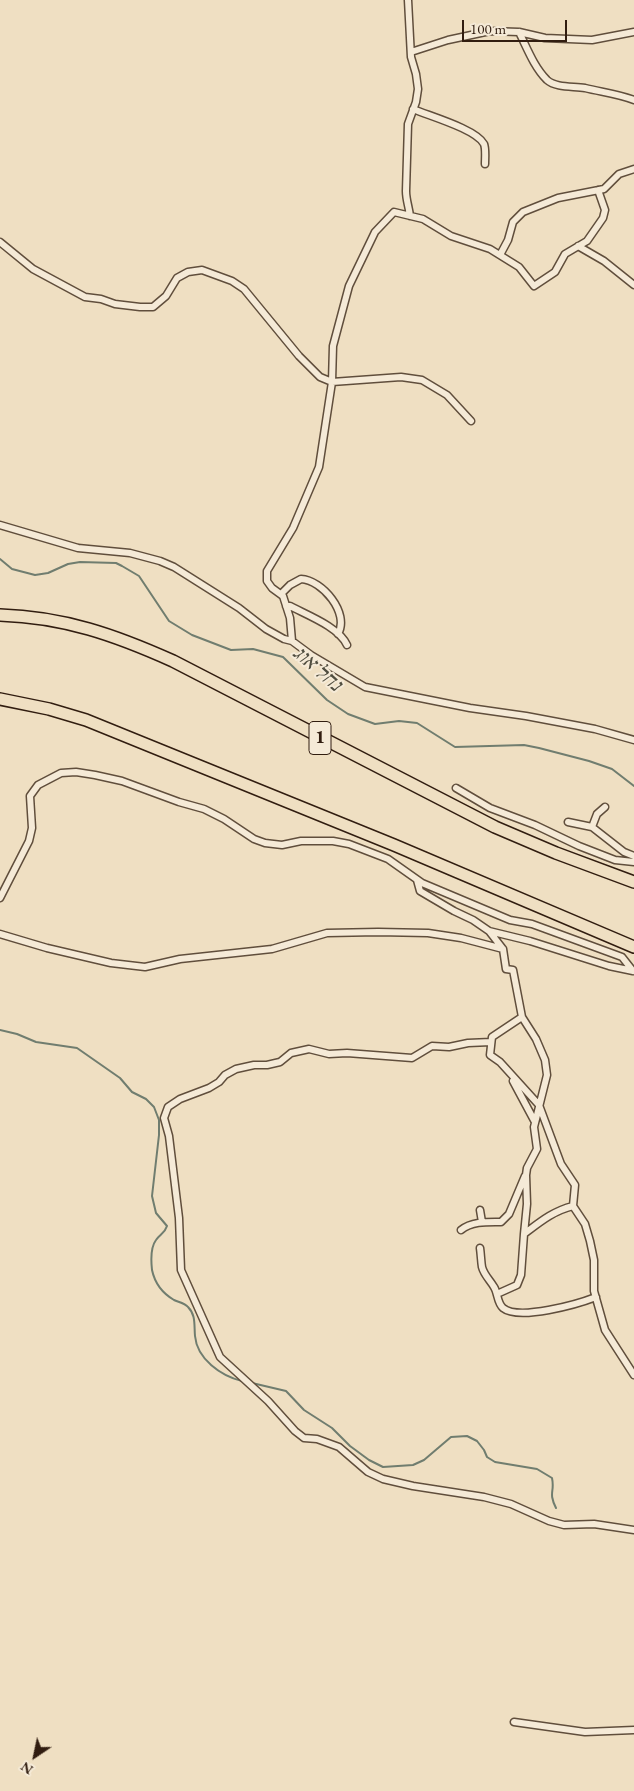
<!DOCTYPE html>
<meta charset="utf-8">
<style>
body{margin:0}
#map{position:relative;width:634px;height:1791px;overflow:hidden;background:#efdfc2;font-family:"EB Garamond",serif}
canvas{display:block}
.north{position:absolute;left:10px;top:1731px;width:50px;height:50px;-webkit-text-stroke:4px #f5ead7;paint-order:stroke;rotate:214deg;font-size:14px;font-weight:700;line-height:20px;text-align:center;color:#311d10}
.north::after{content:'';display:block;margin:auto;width:18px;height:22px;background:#311d10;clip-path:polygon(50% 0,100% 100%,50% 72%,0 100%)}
.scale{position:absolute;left:462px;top:20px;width:105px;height:22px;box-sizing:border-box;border:2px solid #311d10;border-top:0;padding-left:6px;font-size:15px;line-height:18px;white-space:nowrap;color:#311d10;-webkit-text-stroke:4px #f5ead7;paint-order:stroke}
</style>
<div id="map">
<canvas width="634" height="1791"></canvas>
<div class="north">N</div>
<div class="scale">100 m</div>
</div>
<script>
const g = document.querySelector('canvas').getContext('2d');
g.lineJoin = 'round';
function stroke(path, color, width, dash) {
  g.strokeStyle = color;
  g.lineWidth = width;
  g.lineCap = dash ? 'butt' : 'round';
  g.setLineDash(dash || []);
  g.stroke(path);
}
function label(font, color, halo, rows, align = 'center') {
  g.font = font + ' "EB Garamond","Frank Ruhl Libre",serif';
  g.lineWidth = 4;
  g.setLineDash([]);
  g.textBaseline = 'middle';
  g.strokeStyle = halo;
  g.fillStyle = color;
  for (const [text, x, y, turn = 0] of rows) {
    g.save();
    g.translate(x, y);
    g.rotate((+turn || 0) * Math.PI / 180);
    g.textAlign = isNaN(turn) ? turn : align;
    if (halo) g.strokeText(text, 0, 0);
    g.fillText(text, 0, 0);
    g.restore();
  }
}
stroke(new Path2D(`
 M0,559l12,10 23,6 13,-2 20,-9 12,-2 36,1 6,3 17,10 30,45 23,14 39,15 22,-1 30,8 44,43 21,14 27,10 24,-3 18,2 38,24 69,-2 15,3 50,13 23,8 22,17
 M0,1030l17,4 19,8 41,6 43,30 12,14 14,7 8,8 5,13v15l-7,61 4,17 11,13c-2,7 -7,8 -11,14 -6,8 -5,21 -4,30 3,14 10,23 22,30 4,2 11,3 14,7 8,8 6,18 7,29 2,23 26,40 47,45
 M252,1383l34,8 18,19 28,18 18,18 19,14 14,7 30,-2 11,-5 27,-23 16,-1 10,5 7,9 3,7 8,5 42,7 15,9c3,14 -4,14 4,30`), '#707d6f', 2);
const street = new Path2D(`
 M408,0l3,57 5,17 2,15 -2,13 -8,22 -2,67c0,9 3,16 4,25
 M519,32c8,16 15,35 28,48 9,8 26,6 38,8 16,4 33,6 49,12
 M411,52l37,-12 42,-9 29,1 26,6 47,2 42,-8
 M413,109c16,7 63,20 71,35 2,5 1,14 1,20
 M598,190l7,20 -2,8 -16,23 -22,13 -10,18 -21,14 -15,-19 -29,-18 -39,-13 -28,-17 -29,-7 -19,20 -26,54 -16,60 -1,36 -13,85 -26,61 -26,43v10l5,7 11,8 7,22 2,23 19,14 54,32 105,21 56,8 69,13 39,11
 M0,242l33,27 52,28 16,2 14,5 25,3h13l13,-11 11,-18 11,-6 14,-2 30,11 12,8 55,67 21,21 12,5 69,-5 21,3 25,15 24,26
 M578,246l26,15 30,24
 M500,255l8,-15 5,-18 10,-10 35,-14 46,-9 15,-15 15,-5
 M0,525l78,23 52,5 30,8 14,6 65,41 27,21 18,10 8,2
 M281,594l9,-9 11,-6c21,1 49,34 37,55
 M286,606h4c17,9 49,21 57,39
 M456,788l34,20 45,17 44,21 36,14 19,2
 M568,822l24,5 32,25 10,4
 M592,827l5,-13 8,-7
 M417,880l3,11 34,20 19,9 16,11 41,10 79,25 24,5
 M0,898l29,-57 3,-13 -2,-32 8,-11 23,-12 15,-1 19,3 27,6 57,21 25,7 20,10 30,20 11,4 17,2 19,-4h32l16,3 39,15 34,24 88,37 22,4 90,33 11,14
 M489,931l14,18 3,20 7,1 9,47 -30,20 -2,18 10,7 39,43 22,59 14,21 -2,21 12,18 5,17 4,19v31l11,39 29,45
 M0,934l47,14 64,15 34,4 35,-8 92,-10 55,-16 51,-1 50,1 33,5 42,11
 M522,1017l14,22 9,21 2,15 -13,52 3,22 -10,19 -1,7 1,29 -3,30
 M491,1042l-23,1 -19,4 -17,-1 -20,12 -65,-5 -18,1 -20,-5 -18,4 -11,9 -13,3h-13l-18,4 -11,6 -6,7 -10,6 -29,11 -12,8 -4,11 5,18 10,82 2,52 39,87 48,44 27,30 9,7 13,1 22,8 29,25 15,7 30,7 71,11 27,7 38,17 15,4 30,-1 40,6
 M513,1081l22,41
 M480,1210l2,12
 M461,1230c11,-9 27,-8 40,-8l8,-8 16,-38
 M480,1248c1,7 1,13 2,19 2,8 8,13 12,20 4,6 3,16 9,21 16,13 75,-4 93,-11
 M497,1294l20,-9 4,-10 3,-41c16,-12 29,-23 49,-28
 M514,1722l71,10 49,-2`);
const highway = new Path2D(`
 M0,615c64,2 115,20 173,46l322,166 61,26 78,29
 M0,699l49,10 37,11 308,125 240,102`);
stroke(street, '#604e3c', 9);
stroke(highway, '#311d10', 14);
stroke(street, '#f5ead7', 6);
stroke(highway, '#efdfc2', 11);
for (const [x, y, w] of [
 [320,738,22]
]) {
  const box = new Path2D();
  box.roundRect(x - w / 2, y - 16.5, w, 33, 4);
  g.fillStyle = '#f5ead7';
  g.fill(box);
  stroke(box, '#311d10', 1);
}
label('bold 19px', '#311d10', null, [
 ["1",320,738]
]);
label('italic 21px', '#504d3f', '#f5ead7', [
 ["נחל אוג",317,669,41]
]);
</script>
